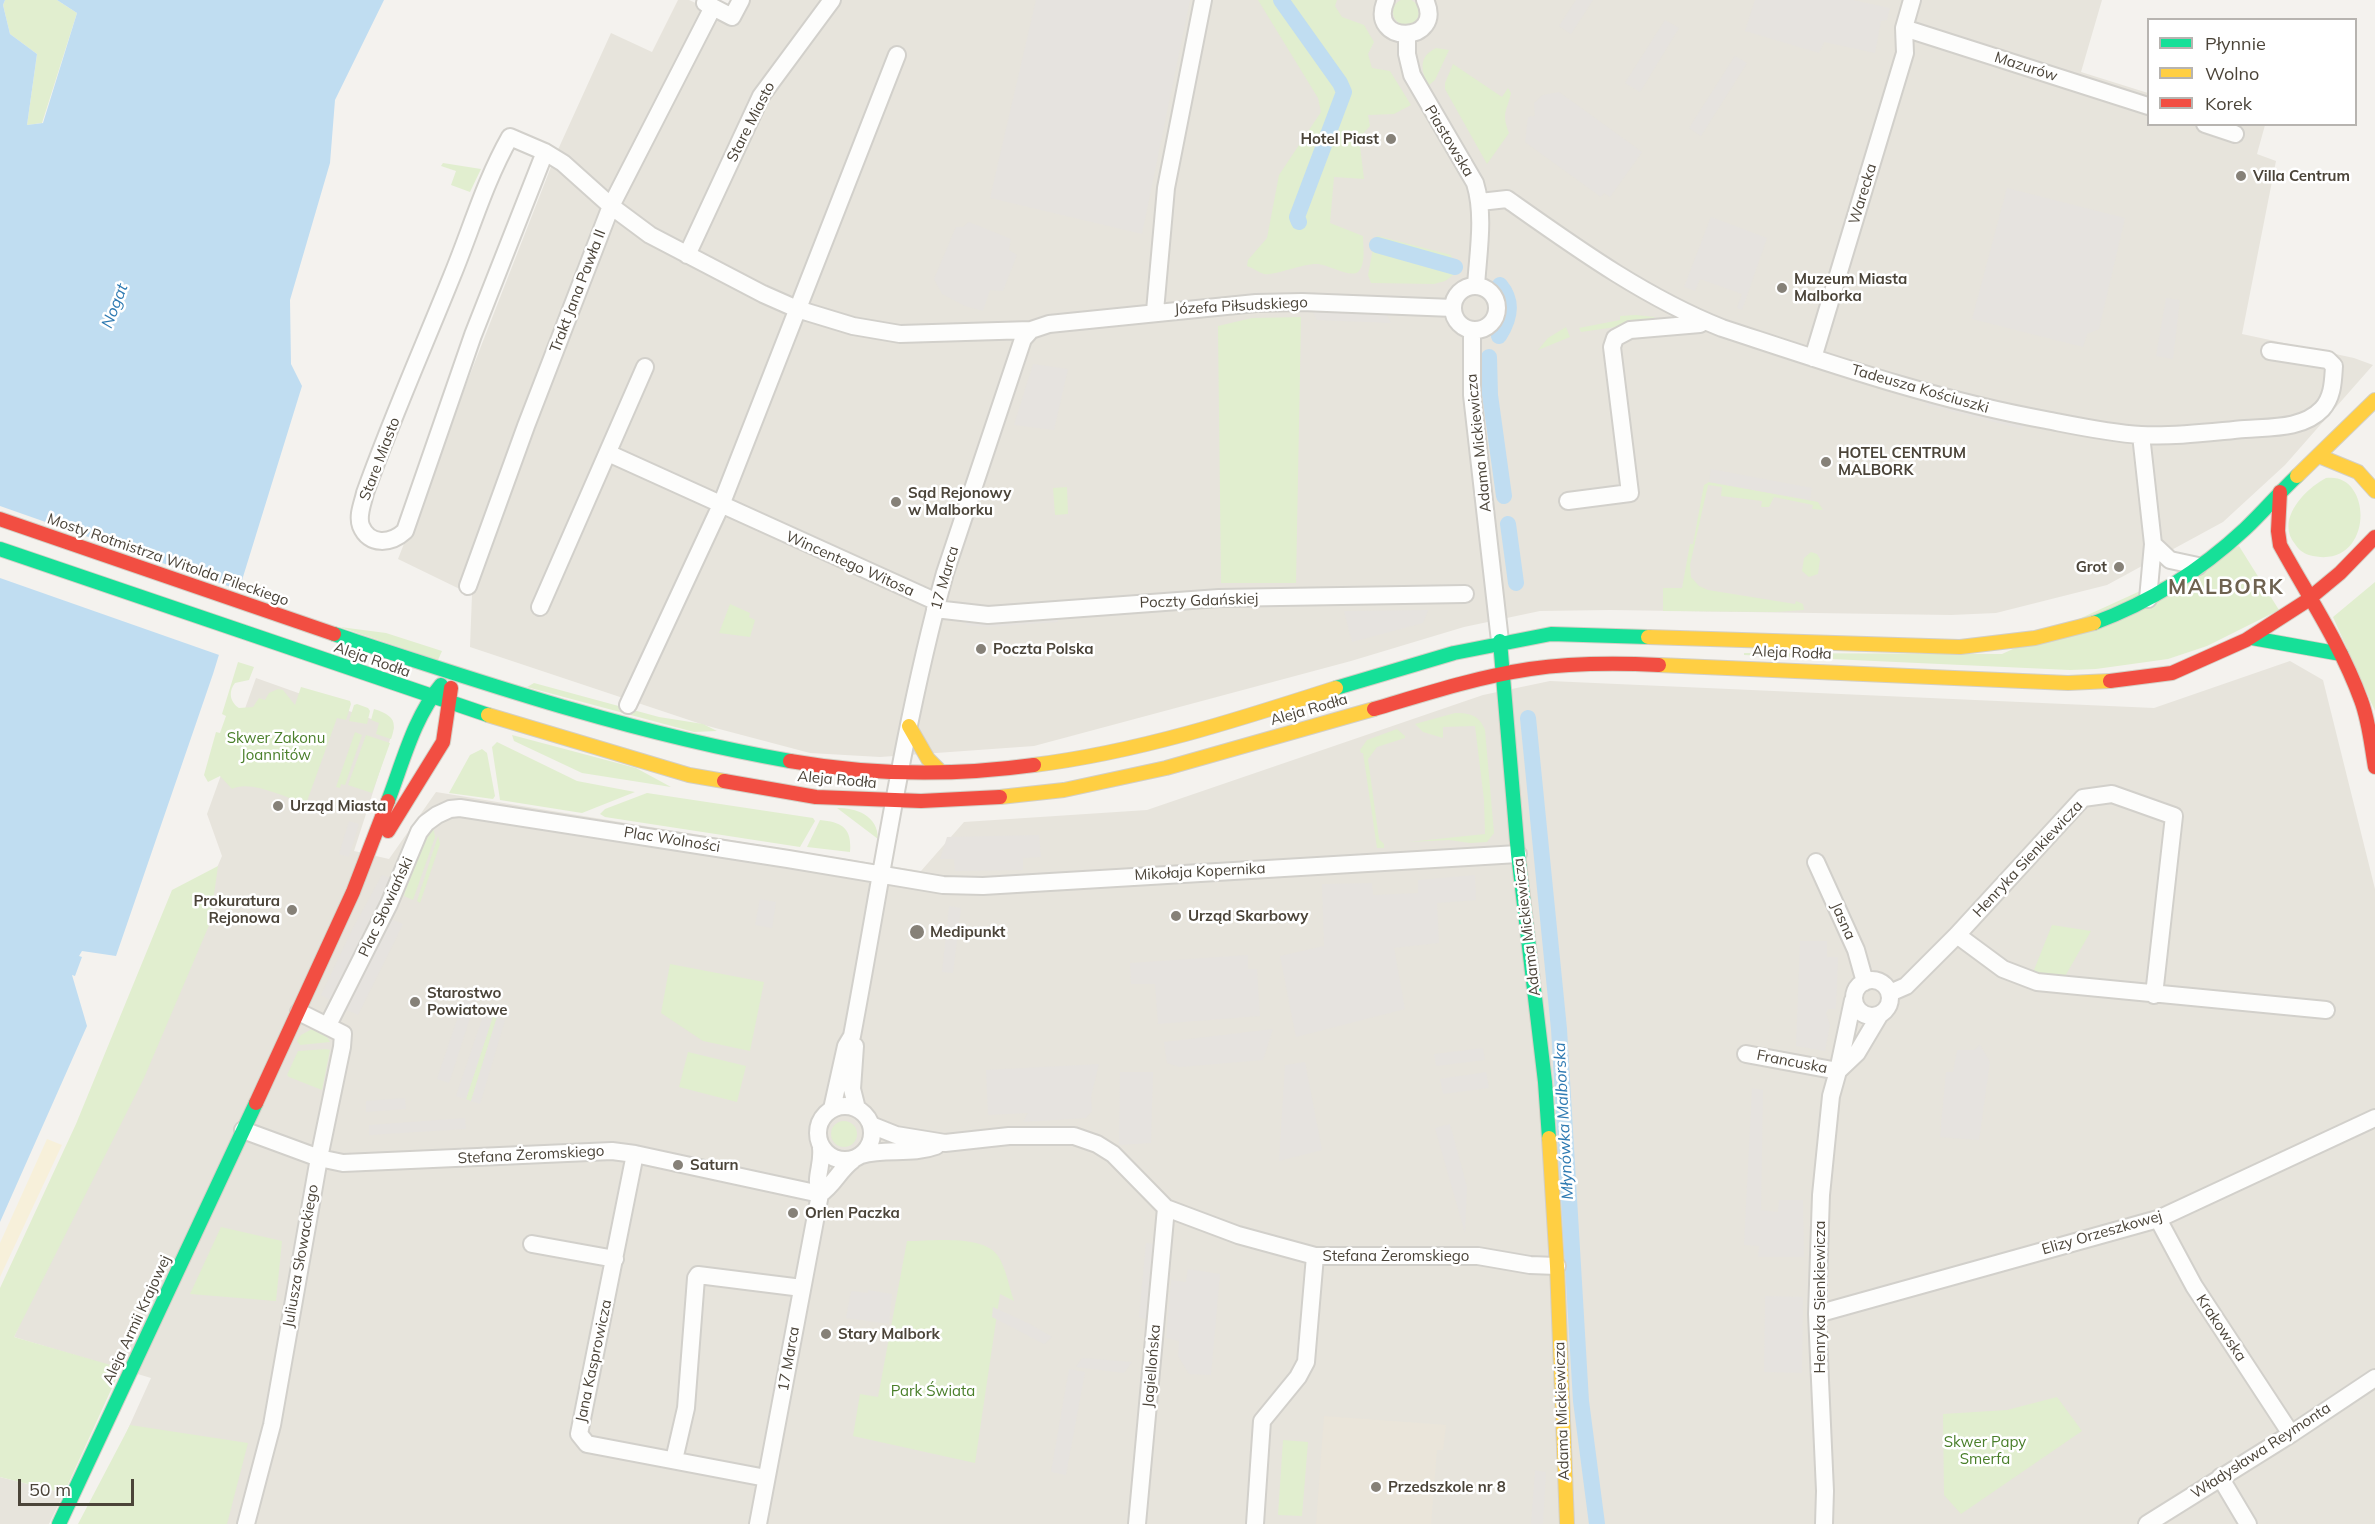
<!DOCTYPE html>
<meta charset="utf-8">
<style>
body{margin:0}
#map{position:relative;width:2375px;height:1524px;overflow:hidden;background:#f4f2ee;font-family:Mulish,sans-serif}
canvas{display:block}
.legend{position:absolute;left:2147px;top:18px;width:210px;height:108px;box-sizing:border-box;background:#fff;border:2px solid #b7b4b0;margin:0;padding:8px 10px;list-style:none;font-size:18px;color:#4b4439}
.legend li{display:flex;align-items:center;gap:12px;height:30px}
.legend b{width:30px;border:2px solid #b7b4b0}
.scale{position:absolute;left:18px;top:1479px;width:116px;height:27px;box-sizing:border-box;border:3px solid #4b4439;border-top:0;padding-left:8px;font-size:18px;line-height:21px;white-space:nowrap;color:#4b4439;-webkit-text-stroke:4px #fff;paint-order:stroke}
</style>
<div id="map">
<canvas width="2375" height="1524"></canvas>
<ul class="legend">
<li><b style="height:8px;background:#16e098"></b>Płynnie</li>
<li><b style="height:8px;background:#ffcf43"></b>Wolno</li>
<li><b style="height:8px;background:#f24e42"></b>Korek</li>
</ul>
<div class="scale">50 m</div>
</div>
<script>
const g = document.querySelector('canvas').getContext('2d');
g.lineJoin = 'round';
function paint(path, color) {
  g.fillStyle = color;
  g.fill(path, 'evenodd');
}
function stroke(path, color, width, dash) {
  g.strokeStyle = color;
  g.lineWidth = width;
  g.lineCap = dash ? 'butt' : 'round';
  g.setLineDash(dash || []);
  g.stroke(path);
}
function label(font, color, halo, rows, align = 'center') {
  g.font = font + ' Mulish,sans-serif';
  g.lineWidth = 5;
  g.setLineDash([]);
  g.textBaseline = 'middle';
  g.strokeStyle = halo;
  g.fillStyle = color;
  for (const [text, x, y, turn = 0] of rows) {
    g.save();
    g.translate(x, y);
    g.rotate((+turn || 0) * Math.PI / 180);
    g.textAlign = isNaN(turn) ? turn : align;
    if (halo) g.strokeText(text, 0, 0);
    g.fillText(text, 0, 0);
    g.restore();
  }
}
paint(new Path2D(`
 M678,0h11l44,20 12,-20h1357l-21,72 67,21v31l117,1 -8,29 19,7 -34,173 112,24 19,7 -88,100 -62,57 -116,63 -111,28 -45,2 -341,-5 -70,1 -76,16 -113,34 -317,85 -154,11 -70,-4 -106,-28 -234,-78 2,-52 -74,-36 158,-405 55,-121 41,19z
 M2290,661l33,19 52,209v635h-2290l66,-146 -137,-41 208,-481 -15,-42 49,-136 138,49 -40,124 35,8 47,-67 485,79 43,-49 183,-12 336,-115 67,-14 604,27z
 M0,1477l64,16 -15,31h-49z`), '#e7e4dc');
paint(new Path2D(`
 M1324,1416l122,9 -3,25h-6l-6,74h-115z`), '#eae5da');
paint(new Path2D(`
 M1393 12a13 13 0 1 1 26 0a13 13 0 1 1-26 0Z
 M5,0h52l20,13 -35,110 -15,2 10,-71 -27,-20 -7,-29z
 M1258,0h79l-2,6 7,11 22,8 10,17 -6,12 4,14 18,3 21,34 -17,9 -26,1 2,11 -11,12 5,41 -30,-2 -4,46 33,13c0,9 3,29 -5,36 -8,6 -29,-7 -40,-8 -15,-1 -44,12 -54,10 -6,-2 -11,-6 -17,-8l1,-6 19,-22 12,-63 42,-63 -3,-14z
 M1436,48l13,2 -14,30 -7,6c-7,-16 -10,-29 8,-38z
 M1453,64l49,33 6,-9 3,5c-4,18 -10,20 -2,40l-22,31 -42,-75v-6z
 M443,163l38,6 -11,23 -19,-7 5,-14 -15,-5z
 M1378,236l73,19 5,18 -11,8 -11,3 -63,-1 -3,-8 7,-37z
 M1636,315l18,2 4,4 -77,11 -2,-4 41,-8v-4z
 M1301,317l-5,266h-75l-3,-257 34,-8z
 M1566,327l4,10 -32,13 10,-12z
 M2326,478c49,-7 48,95 -17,77 -6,-2 -11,-6 -14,-11 -20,-24 10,-55 31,-66z
 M1709,482l109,20 5,8 -11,-1 1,-4 -39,-8 -5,10h-8l1,-6 -41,-5 1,-9 -14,-2 -18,80 1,12 8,9 9,4 87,14 1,-3 7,3 1,6 -29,2 -112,-1v-23h19l8,-44h3l11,-59z
 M1067,487l1,27 -13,1 -2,-27z
 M2239,546l40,64 -72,36 -39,13 -72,10 -26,1 -326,-15v-2l258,1z
 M1811,552l6,2 3,5 -2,15 -9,3 -7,-6 2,-13z
 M2375,582v129l-42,-94z
 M730,604l20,9 -1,4 6,3 -5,17 -31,-4z
 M340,627l46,6 56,18 -4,9z
 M238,662l16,5 -5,13 -14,3c-7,9 -5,19 4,25l14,-1 6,-9 6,2 4,-7 9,-4 5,1 12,15 6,-18 49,14 1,3 -5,16 -9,-2 -31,86c-19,-6 -56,-25 -74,-15l-12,-13 -12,6 -4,-7 12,-43 4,1 6,-17 -4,-2z
 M534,683l125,34 44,7 14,7 -23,1 -167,-45z
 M357,704l11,4 2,3 -3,13 -18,-3 5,-16z
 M374,709c18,6 24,11 17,30l-15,-5 3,-11 -8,-3z
 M1455,713c15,0 24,2 30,17l9,103 -7,9 -17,1 -21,-3 -40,2 76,-8 -1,-34 -9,-74 -32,1v11l-20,-6 -8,-8z
 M1397,729l8,7v2l-28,9 -9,12 11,80 5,5v4h-7l-14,-95h-2l-1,-3 7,-10z
 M355,732l7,3 -17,50 -4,-1 -1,4 -4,-1z
 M366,735l24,8 -18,50 -24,-8z
 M512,735l124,33 35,19 -89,-14 -68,-32z
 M497,742l80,39 58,11 -53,21 -82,-13 -8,-53z
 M482,749l5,4 8,43 -2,3 -44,-6 21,-38z
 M647,793l166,25 2,3 -15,26 -195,-30 -5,-3 5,-5z
 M837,808c19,0 41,7 41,31z
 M820,820c23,2 32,9 30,32l-43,-5z
 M433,826l2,11 -22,63 -9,-4 1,-5 20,-53z
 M438,836l2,8 -20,59 -3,-2z
 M218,866l-8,57 -66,155 -130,259 107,31 -57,125 -64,-16v-189l76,-164 96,-234z
 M2052,925l39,6 -27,47 -32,-3z
 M670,964l94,18 -14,69 -47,-10 -42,-28z
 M493,1016l4,1 -26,84 -5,-2z
 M312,1029l13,4 5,9 -30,3 -3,-4 4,-6z
 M326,1049l4,1 -8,40 -33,-13 -2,-2 11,-24z
 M688,1052l58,14 -9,36 -58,-15z
 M831 1134a13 13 0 1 1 26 0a13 13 0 1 1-26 0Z
 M221,1227l61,14 -6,60 -86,-7z
 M907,1241c23,0 77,-7 91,15 8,12 11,31 16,45l-14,-7 -25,169 -122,-27 7,-42 18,3z
 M2057,1397l25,34 -121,83 -17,-19 -1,-81 64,-4z
 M130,1425l118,18 -21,81h-149z
 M1283,1440l25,2 -6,74 -24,-1z`), '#e1eecf');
paint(new Path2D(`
 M47,1139l15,6 -62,132v-34z`), '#f7f0da');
paint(new Path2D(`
 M1036,0h154l-48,234 -152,-36z
 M1576,0h17l-22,34 -12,-8z
 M1755,0h98l37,8 -3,12 -6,1 -6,32 -51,-11 -5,11 -74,-22z
 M1665,20l14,8 -39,64 -15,-9z
 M1735,56l12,7 -46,73 -12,-8z
 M1559,92l83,60 -32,45 -6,-4 -3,4 -76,-55 3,-25 7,-1 -1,-13 9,-8z
 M2007,188l118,30 -26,111 -12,5 -4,13 -111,-28z
 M1711,217l56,21 -25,72 -5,-2 5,-14 -42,-15 -5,12 -11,-4z
 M969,222l42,17 -2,11 8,5 -14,36 -13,-1 -7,21 -18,-5 -23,-12 -8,-15 22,-52h7z
 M2166,298l14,2 -7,59 -17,-3z
 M1311,309l75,4 5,10 -74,-3z
 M1033,364l35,5 -14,61 -40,-5z
 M1928,399l95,25 -1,5 -96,-24z
 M1711,469l101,19 -2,12 -101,-18z
 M1055,609l3,13 -71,5 -21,-2v-12z
 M1428,610l-5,13 -71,19 -8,-31z
 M349,821l10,3 -10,33 -10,-3z
 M1039,835l2,22 -18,1v12l-68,1 -1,-12h-14l7,-22z
 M382,875l12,4 -62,122 -11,-6 32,-67z
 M1475,875l1,25 -39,3 2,40 -45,5 11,61 -109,28 -16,-81 44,-10 -2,-62 50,-1 1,12 45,-2v-13z
 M760,899l16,3 -4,26 -17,-3z
 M949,906l12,2 -8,65 -11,-1z
 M391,919l12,5 -45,91 -15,-7z
 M1800,941h27v16h11l-2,52h-8l-2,4 4,12 -5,26 -29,-5z
 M1248,955v14h9l3,47 -102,8 -3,-40h-24l-1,-21z
 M467,990l11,3 -29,90 -12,-4z
 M484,1013l9,3 -27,83 -10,-3z
 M497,1017l8,3 -25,84 -9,-3z
 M1273,1029l-10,31 -83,7 -13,-4 -3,-21z
 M1980,1045l10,17 -11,78 -39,-3 6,-65h7l4,-22h17z
 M1483,1048l2,12 -49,6 -2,-12z
 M1305,1062l17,88 -43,11 6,-96z
 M1099,1064l-8,33 1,14 -6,7 -63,4 5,-9 -40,2 -2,-45z
 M1120,1072h33l-2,71 -32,2z
 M1486,1072l3,16 -46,6 -3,-15z
 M1752,1088l11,2 -2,120 17,2 1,-12h24l1,57h-46l1,-11 -15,-1z
 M405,1098l1,11 -40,3v-11z
 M465,1118l1,11 -97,6v-10z
 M1450,1124l17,63 -2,46 -30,-105z
 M1146,1243l11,1 -7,77 -11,-4z
 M1188,1269l32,5 -9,101 -22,-1 -11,-18 1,-15 -13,-3 5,-58 15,2z
 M868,1290l24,4 -3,30 -43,-6 5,-27 17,2z
 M1765,1296l38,1 -1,76 -38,-1z
 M993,1307l37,17 22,13 -8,7 -52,-27z
 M1082,1358l50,4 -8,11 -48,-6z
 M1069,1369l16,3 -19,103 -15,-3z
 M1535,1470l11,2 -3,52h-12z`), '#e6e3df');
paint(new Path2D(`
 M0,0h5l-2,5 7,29 27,20 -10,71 16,-2 34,-110 -20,-13h327l-49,100 -5,63 -40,137 1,64 11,22 -89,288 -97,282 -34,-5 -3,5 3,1 -7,19 -3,-1 15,51 -87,196z`), '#c0ddf1');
paint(new Path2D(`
 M0,506l242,85 -20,65 -222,-78z`), '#f4f2ee');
stroke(new Path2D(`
 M1281,0l59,83 4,9 -47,125 2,5
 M1377,245l78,22
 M1499,336c11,-17 15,-34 1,-51
 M1489,357l1,38 14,101
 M1508,524l8,59
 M1528,718l31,311 22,372 16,123`), '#c0ddf1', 16);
const street = new Path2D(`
 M1386,0c-20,46 60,44 39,0
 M705,3l27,14 9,-17
 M1904,28l244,78
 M1407,35v19l5,21 63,108c10,32 3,70 1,103
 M2205,124l30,10
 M545,152l-72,183 -68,196c-14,13 -36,15 -44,-5 -4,-11 2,-23 4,-33 26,-73 58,-145 87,-217 19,-46 33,-95 58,-139l35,15 18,11 48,43 39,29 113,59 34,15 56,17 47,8 131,-4
 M1480,202l27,-3c68,48 137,98 215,129 107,35 213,72 324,92 31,6 63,13 95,15 34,2 70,-3 104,-6 26,-2 58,0 77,-20 11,-12 11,-28 12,-43l-6,-6 -58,-9
 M687,255l74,-159 71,-96
 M1453 308a22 22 0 1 1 44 0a22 22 0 1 1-44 0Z
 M1155,311l11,-123 37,-188
 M1472,330v65l28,246
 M1813,358l92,-305 -1,-25 8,-28
 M2141,435l12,109 -5,55
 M608,453l329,149
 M1568,501l62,-8 -18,-146 3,-9 15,-8 70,-6 5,-3
 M2153,544l17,16 28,6
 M468,586l58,-160 85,-220 102,-199
 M540,607l105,-240
 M935,609l53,6 231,-17 246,-4
 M628,705l93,-200 176,-450
 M1816,862l40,88 9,32
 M1957,935l46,34 34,13 289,28
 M1854 998a18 18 0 1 1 36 0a18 18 0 1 1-36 0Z
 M1890,993l16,-7 51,-51 126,-137 29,-4 62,22 -20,179
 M1853,1000l-15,71 19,-18 22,-37
 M328,1025l61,-121 30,-72 7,-9 11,-8 13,-6 10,-1 328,51 155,26 40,1 535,-32
 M855,1046l-3,43 5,20
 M1746,1054l92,17 -7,25 -10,99 -4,119 8,177 -1,33
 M818 1133a27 27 0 1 1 54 0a27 27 0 1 1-54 0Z
 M832,1109l14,-63 6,-10c29,-154 51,-311 93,-463l78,-234 8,-9 18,-6 207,-21 46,-1 151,6
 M871,1125l25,10 49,8 64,-7h65l23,8 16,10 53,54 72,27 77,21h163l52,9 27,1
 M243,1130l76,28 24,5 269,-12 23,3 185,40
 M635,1154l-56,280 8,10 179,34
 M861,1155c25,-7 51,0 75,-9
 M820,1194c14,-9 19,-24 33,-34
 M2158,1219l36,67 97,148
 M532,1244l83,15
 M1817,1314l341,-95 217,-101
 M674,1460l12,-52 10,-130 2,-3 104,13
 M2220,1477l28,47
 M246,1524l26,-99 47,-267 23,-111 1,-13 -44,-22
 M758,1524l62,-330c-6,-18 3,-27 1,-46
 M1137,1524l29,-316
 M1255,1524l7,-103 36,-44 8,-15 9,-106
 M2147,1524l144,-90 84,-56`);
const fast = new Path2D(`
 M0,549l488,166
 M2094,623c57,-21 107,-53 151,-94 18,-17 34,-36 52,-53
 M334,634c149,49 300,100 456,127
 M2252,638l89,16
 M1500,641l18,213 27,228 4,56
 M1336,688l118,-35 97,-19 97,3
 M388,801c15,-39 26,-84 53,-116
 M59,1524l197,-421`);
const slow = new Path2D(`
 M2319,456l39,16 17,19
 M2297,476l78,-76
 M1648,637l312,10 75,-9 59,-15
 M1659,665l409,18 42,-2
 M488,715l201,60 35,6
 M909,726l19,33 13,13
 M1034,765c104,-13 203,-45 302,-77
 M1000,797l64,-7 102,-22 208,-59
 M1549,1138l8,128 10,258`);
const jam = new Path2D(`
 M2280,492l-2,39 2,14c28,51 61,100 81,155 8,21 10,44 14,67
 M0,519l334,115
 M2110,681l62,-8 74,-33 59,-38 35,-29 35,-36
 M1374,709c51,-15 103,-32 156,-40 42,-6 86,-6 129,-4
 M790,761c80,14 164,15 244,4
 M724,781l92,16 105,4 79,-4
 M388,831l55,-89 8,-54
 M256,1103l97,-211 35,-91`);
stroke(street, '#d2d0cb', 20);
stroke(fast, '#d3cfc5', 16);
stroke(slow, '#d3cfc5', 16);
stroke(jam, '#d3cfc5', 16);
stroke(street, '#fdfdfc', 16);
stroke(fast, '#16e098', 14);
stroke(slow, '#ffcf43', 14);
stroke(jam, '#f24e42', 14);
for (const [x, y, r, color] of [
 [1391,139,6,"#868178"],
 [2241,176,6,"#868178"],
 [1782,288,6,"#868178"],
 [1826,462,6,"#868178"],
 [896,502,6,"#868178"],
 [2119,567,6,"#868178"],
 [981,649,6,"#868178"],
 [278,806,6,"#868178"],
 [292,910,6,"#868178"],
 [1176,916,6,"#868178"],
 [917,932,8,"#868178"],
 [415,1002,6,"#868178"],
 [678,1165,6,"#868178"],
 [793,1213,6,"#868178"],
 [826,1334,6,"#868178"],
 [1376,1487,6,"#868178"]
]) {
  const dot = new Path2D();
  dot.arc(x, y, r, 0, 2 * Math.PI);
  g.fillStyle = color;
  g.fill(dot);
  stroke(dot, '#fff', 2);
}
label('15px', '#4b4439', '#fff', [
 ["Mazurów",2026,67,18],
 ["Stare Miasto",751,122,-63],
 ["Piastowska",1449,141,59],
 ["Warecka",1863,194,-73],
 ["Trakt Jana Pawła II",578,291,-69],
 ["Józefa Piłsudskiego",1241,306,-3],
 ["Tadeusza Kościuszki",1920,389,16],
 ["Adama Mickiewicza",1479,443,-96],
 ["Stare Miasto",380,459,-69],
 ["Mosty Rotmistrza Witolda Pileckiego",168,560,19],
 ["Wincentego Witosa",850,564,24],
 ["17 Marca",945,578,-74],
 ["Poczty Gdańskiej",1199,601,-2],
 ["Aleja Rodła",1792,653,2],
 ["Aleja Rodła",372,660,19],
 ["Aleja Rodła",1309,710,-16],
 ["Aleja Rodła",837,780,5],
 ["Plac Wolności",672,840,9],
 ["Henryka Sienkiewicza",2028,859,-47],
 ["Mikołaja Kopernika",1200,872,-3],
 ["Plac Słowiański",386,907,-65],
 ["Jasna",1843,921,66],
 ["Adama Mickiewicza",1527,927,-97],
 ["Francuska",1792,1062,11],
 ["Stefana Żeromskiego",531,1155,-3],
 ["Elizy Orzeszkowej",2102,1233,-16],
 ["Juliusza Słowackiego",301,1256,-80],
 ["Stefana Żeromskiego",1396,1256],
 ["Henryka Sienkiewicza",1820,1297,-90],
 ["Aleja Armii Krajowej",137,1320,-65],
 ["Krakowska",2221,1328,56],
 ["17 Marca",789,1359,-80],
 ["Jana Kasprowicza",594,1361,-78],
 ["Jagiellońska",1152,1366,-85],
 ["Adama Mickiewicza",1562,1411,-92],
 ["Władysława Reymonta",2261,1451,-33]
]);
label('bold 15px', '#4b4439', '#fff', [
 ["Hotel Piast",1379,139,"right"],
 ["Villa Centrum",2253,176],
 ["Muzeum Miasta",1794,279],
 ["Malborka",1794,296],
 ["HOTEL CENTRUM",1838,453],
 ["MALBORK",1838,470],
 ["Sąd Rejonowy",908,493],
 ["w Malborku",908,510],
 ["Grot",2107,567,"right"],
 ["Poczta Polska",993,649],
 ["Urząd Miasta",290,806],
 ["Prokuratura",280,901,"right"],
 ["Rejonowa",280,918,"right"],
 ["Urząd Skarbowy",1188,916],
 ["Medipunkt",930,932],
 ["Starostwo",427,993],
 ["Powiatowe",427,1010],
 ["Saturn",690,1165],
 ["Orlen Paczka",805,1213],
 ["Stary Malbork",838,1334],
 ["Przedszkole nr 8",1388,1487]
], 'left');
label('15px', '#4a7f2a', '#fff', [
 ["Skwer Zakonu",276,738],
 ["Joannitów",276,755],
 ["Park Świata",933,1391],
 ["Skwer Papy",1985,1442],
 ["Smerfa",1985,1459]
]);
label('italic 16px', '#2e7ab2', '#fff', [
 ["Nogat",115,306,-69],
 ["Młynówka Malborska",1564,1121,-93]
]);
g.letterSpacing = '1.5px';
label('bold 21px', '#6e6250', '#fff', [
 ["MALBORK",2226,588]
]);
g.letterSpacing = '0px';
</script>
